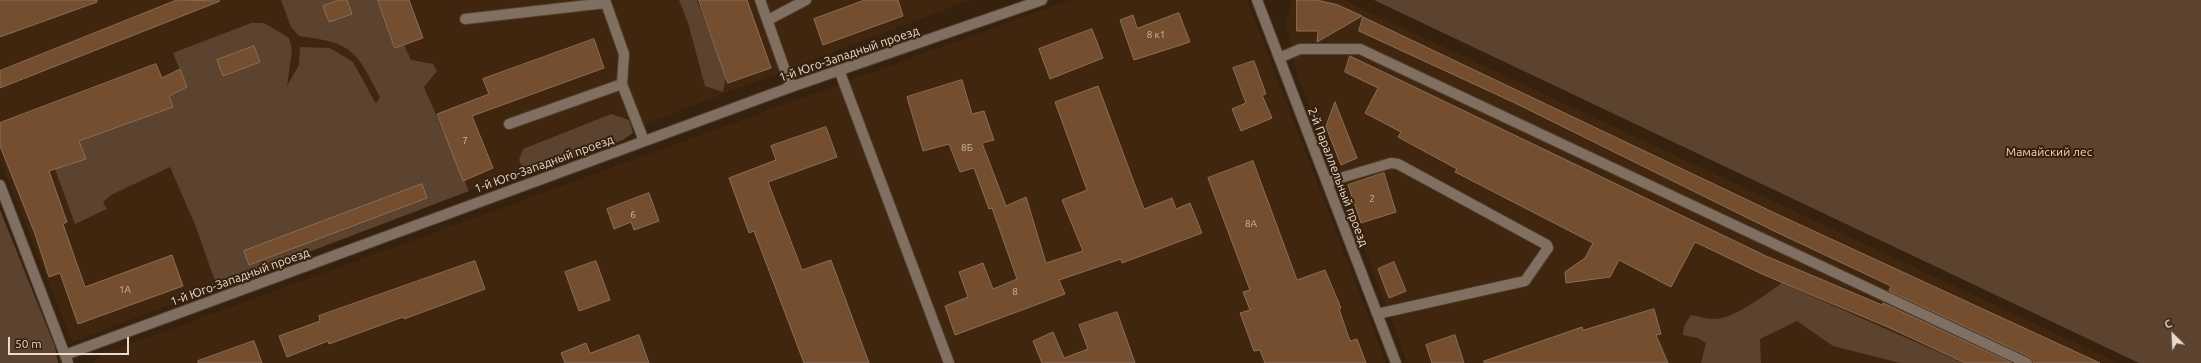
<!DOCTYPE html>
<meta charset="utf-8">
<style>
body{margin:0}
#map{position:relative;width:2201px;height:363px;overflow:hidden;background:#36210f;font-family:Ubuntu,sans-serif}
canvas{display:block}
.north{position:absolute;left:2153px;top:315px;width:40px;height:40px;-webkit-text-stroke:3px #36210f;paint-order:stroke;rotate:336deg;font-size:11px;font-weight:700;line-height:16px;text-align:center;color:#e8dace}
.north::after{content:'';display:block;margin:auto;width:14px;height:18px;background:#e8dace;clip-path:polygon(50% 0,100% 100%,50% 72%,0 100%)}
.scale{position:absolute;left:8px;top:337px;width:121px;height:18px;box-sizing:border-box;border:2px solid #e8dace;border-top:0;padding-left:5px;font-size:12px;line-height:14px;white-space:nowrap;color:#e8dace;-webkit-text-stroke:3px #36210f;paint-order:stroke}
</style>
<div id="map">
<canvas width="2201" height="363"></canvas>
<div class="north">С</div>
<div class="scale">50 m</div>
</div>
<script>
const g = document.querySelector('canvas').getContext('2d');
g.lineJoin = 'round';
function paint(path, color) {
  g.fillStyle = color;
  g.fill(path, 'evenodd');
}
function stroke(path, color, width, dash) {
  g.strokeStyle = color;
  g.lineWidth = width;
  g.lineCap = dash ? 'butt' : 'round';
  g.setLineDash(dash || []);
  g.stroke(path);
}
function label(font, color, halo, rows, align = 'center') {
  g.font = font + ' Ubuntu,sans-serif';
  g.lineWidth = 4;
  g.setLineDash([]);
  g.textBaseline = 'middle';
  g.strokeStyle = halo;
  g.fillStyle = color;
  for (const [text, x, y, turn = 0] of rows) {
    g.save();
    g.translate(x, y);
    g.rotate((+turn || 0) * Math.PI / 180);
    g.textAlign = isNaN(turn) ? turn : align;
    if (halo) g.strokeText(text, 0, 0);
    g.fillText(text, 0, 0);
    g.restore();
  }
}
paint(new Path2D(`
 M0,0h970l-898,342 -72,-183z
 M1070,0h177l139,363h-1293l7,-8z
 M1292,0h51l776,363h-711l-111,-290 -11,-49z`), '#40260e');
paint(new Path2D(`
 M281,0h97l17,48 9,-3 7,15 22,4 4,7 -13,16 45,104 -252,96 -21,-60 -26,-60 -59,28 -8,7 4,7 -32,15 -20,-55 24,-28 94,-34 -4,-11 18,-9 -14,-34 78,-30h13l25,15 3,12 -5,36 12,-21 1,-18 30,1 23,14 23,42 4,-7c-24,-47 -27,-54 -81,-61l-8,-9z
 M679,0h18l29,76 -3,16 -18,-6 -17,-63z
 M1374,0h827v363h-62z
 M611,114l18,6 4,13 -10,7 -91,34 -7,-2 -6,-12 4,-11z
 M0,210l55,137 3,16h-58z
 M1782,283l181,80h-63l-67,-17 -36,-25 -37,18 1,24h-60l5,-20 -8,-5 -15,-3 1,-9 7,-11c7,1 15,4 22,4 20,1 53,-25 69,-36z`), '#5b4330');
const building = new Path2D(`
 M0,0h97v2l-97,35z
 M177,0l43,1 -220,87v-17z
 M340,0h7l5,14 -23,8 -6,-16z
 M378,0h31l14,38 -28,10z
 M699,0h48l24,68 -43,15z
 M865,0h33l5,16 -80,29 -9,-26z
 M1297,0h20l21,5 24,11 -45,26 1,-11h-21z
 M1179,13l11,29 -56,18 -14,-40 13,-5 4,13z
 M1363,17l416,198 321,148h-67l-3,-6 -141,-66 2,-5 -117,-55 -259,-128 -156,-72z
 M1092,29l11,29 -53,21 -11,-30z
 M594,39l10,29 -132,48 21,52 -30,13 -26,-67 52,-20 -6,-15z
 M254,46l6,16 -37,14 -6,-16z
 M1350,56l416,200 116,49 1,-2 129,60h-47l-75,-35 -128,-54 -67,-32 -24,45 -52,-27 -9,17 -44,6 -1,-11 20,-14 8,-15 -138,-71 2,-3 -59,-32 3,-5 -36,-19 13,-25 -33,-16z
 M1254,61l12,33 -4,1 10,23 -31,13 -9,-22 14,-6 -13,-35z
 M156,64l6,14 18,-9 7,18 -18,9 4,11 -94,34 7,18 -37,12 18,51 -4,2 22,63 87,-32 11,31 -105,38 -18,-51 -11,4 -14,-43 -35,-88v-23z
 M962,80l10,34 12,-3 10,29 -12,3 24,63 20,-9 20,66 37,-12 -21,-51 25,-10 -32,-88 43,-16 46,123 28,-11 4,11 14,-6 12,30 -80,30 -1,-4 -62,21 6,14 -110,41 -10,-29 23,-9 -9,-25 24,-9 10,26 24,-10 -25,-71 -3,1 -15,-41 -14,4 -11,-28 -26,7 -16,-54z
 M1335,102l22,56 -16,7 -15,-38z
 M826,127l11,30 -69,25 34,88 29,-10 38,103h-65l-50,-132 -5,2 -20,-55 47,-18 -5,-14z
 M1253,161l44,119 28,-10 16,38 -2,1 11,32 7,-2 9,24h-101l-5,-13 -6,1 -14,-38 10,-3 -7,-18 7,-2 -42,-112z
 M1384,173l12,39 -35,11 -13,-38z
 M422,184l5,14 -178,67 -5,-14z
 M649,193l10,28 -25,9 -3,-8 -17,7 -7,-20z
 M475,261l10,28 -81,30 -1,-2 -74,27 -1,-3 -41,16 -8,-21 41,-15 -1,-5z
 M596,261l14,39 -31,11 -14,-39z
 M1394,262l12,29 -17,7 -11,-29z
 M1654,309l7,25 -5,1 12,28h-184v-2l98,-34 1,3z
 M1117,312l18,51h-93l-9,-22 20,-9 11,26 24,-9 -9,-24z
 M639,335l10,28h-84l-4,-10 25,-10 4,10z
 M1455,335l9,28h-32l-6,-18z
 M254,341l8,22h-64v-2z`);
paint(building, '#744e2e');
stroke(building, '#886f5a', 1);
const minor = new Path2D(`
 M760,0l31,87
 M1257,0l139,363
 M465,19l141,-16 18,51 -2,30
 M768,20l38,-20
 M1279,58l21,-9h60l667,314
 M839,70l110,293
 M509,124l113,-40 22,57
 M1327,182l64,-19 7,1 149,81 1,3 -23,33 -148,33
 M0,185l65,170
 M68,363l-3,-8 726,-268 251,-87`);
stroke(minor, '#523f2e', 12);
stroke(minor, '#816f61', 10);
label('10px', '#cbb7a6', null, [
 ["8 к1",1156,35],
 ["7",465,141],
 ["8Б",967,148],
 ["2",1372,199],
 ["6",633,215],
 ["8А",1251,224],
 ["1А",125,290],
 ["8",1015,292]
]);
label('12px', '#e8dace', '#36210f', [
 ["1-й Юго-Западный проезд",849,54,-19],
 ["1-й Юго-Западный проезд",544,164,-20],
 ["2-й Параллельный проезд",1338,177,69],
 ["1-й Юго-Западный проезд",240,277,-20]
]);
label('12px', '#fbd4b5', '#36210f', [
 ["Мамайский лес",2049,152]
]);
</script>
